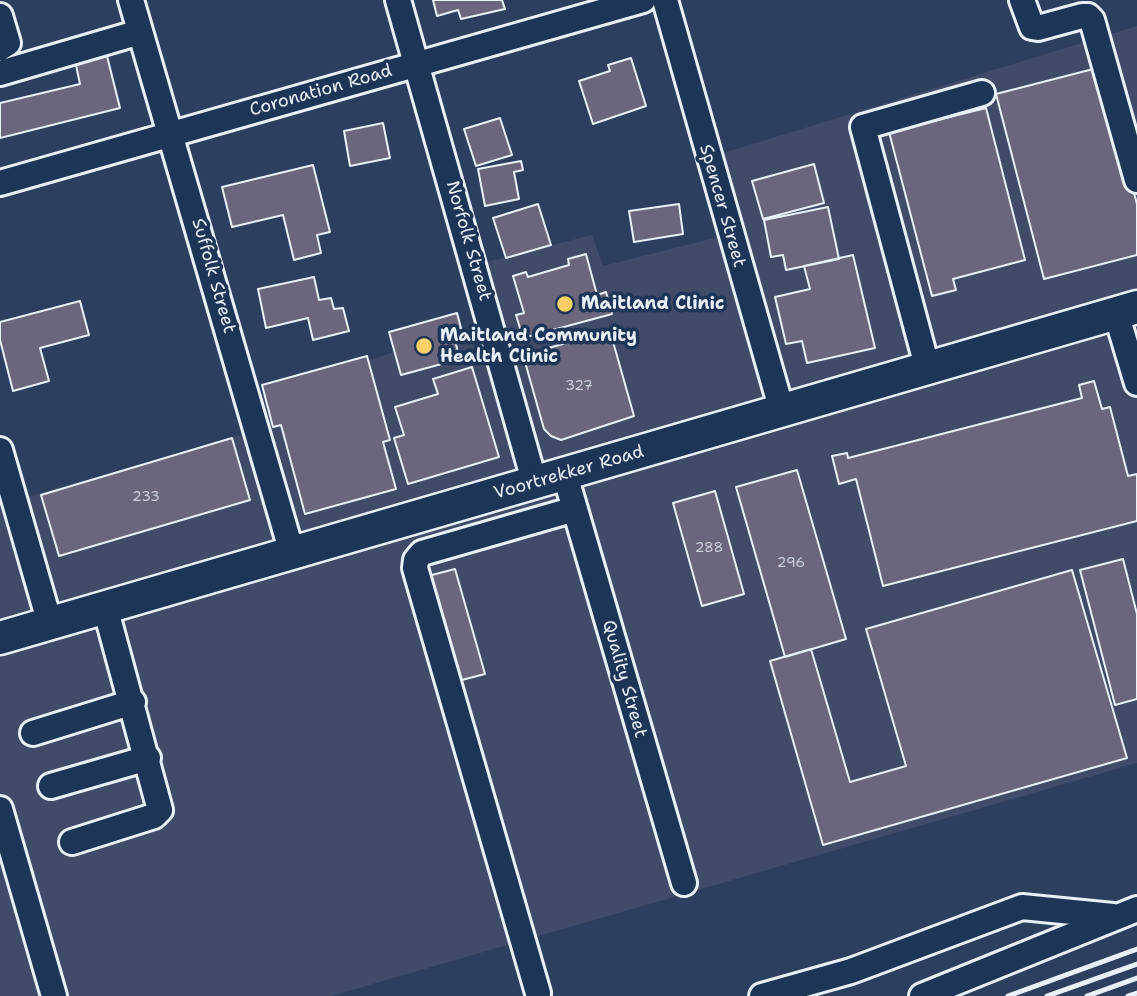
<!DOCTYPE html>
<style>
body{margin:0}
canvas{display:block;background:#2d3f5e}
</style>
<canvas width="1137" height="996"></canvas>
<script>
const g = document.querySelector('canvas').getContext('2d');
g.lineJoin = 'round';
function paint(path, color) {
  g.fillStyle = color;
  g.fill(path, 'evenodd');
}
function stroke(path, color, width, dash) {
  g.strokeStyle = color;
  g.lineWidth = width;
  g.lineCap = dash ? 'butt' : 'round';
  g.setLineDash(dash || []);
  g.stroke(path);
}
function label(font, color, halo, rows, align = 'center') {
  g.font = font + ' "Shantell Sans",sans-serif';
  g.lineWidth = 7;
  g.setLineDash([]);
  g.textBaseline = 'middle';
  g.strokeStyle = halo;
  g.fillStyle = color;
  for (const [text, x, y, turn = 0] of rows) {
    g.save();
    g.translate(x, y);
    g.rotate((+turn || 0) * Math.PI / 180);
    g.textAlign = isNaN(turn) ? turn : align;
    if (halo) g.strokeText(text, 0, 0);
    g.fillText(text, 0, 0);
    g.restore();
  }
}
paint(new Path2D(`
 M1137,26v737l-806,233h-331v-491l258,-75 -9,-31 242,-78 -16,-56 117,-30 11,31 127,-32 -23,-76z`), '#404b67');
const building = new Path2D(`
 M433,0h69l3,9 -44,10 -3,-9 -21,6z
 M105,48l15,60 -120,30v-35l80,-19 -6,-28z
 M631,58l15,48 -53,18 -14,-43 31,-10 -2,-6z
 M1101,67l36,137v51l-93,24 -48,-185z
 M986,108l39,152 -72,19 3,11 -24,6 -43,-164z
 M500,118l12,37 -36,11 -12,-37z
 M383,123l7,35 -40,8 -6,-35z
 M521,161l2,9 -9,2 5,27 -34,7 -7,-37z
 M814,164l10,39 -61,16 -11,-38z
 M313,165l17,67 -13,3 4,18 -27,7 -11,-45 -51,12 -10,-40z
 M538,204l13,41 -45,13 -13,-40z
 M679,204l4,30 -49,8 -5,-31z
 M828,207l11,52 -53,11 -3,-15 -12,2 -7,-37z
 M586,254l11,41 9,-3 6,22 -89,24 -7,-23 8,-2 -11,-37 13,-4 2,5 41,-12 -1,-6z
 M853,255l22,93 -68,15 -5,-22 -16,3 -11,-47 35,-8 -6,-23z
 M314,277l5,23 12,-2 3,11 9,-1 6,23 -36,9 -5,-22 -42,10 -8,-39z
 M80,301l9,34 -49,13 9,33 -36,10 -13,-51v-18z
 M457,313l4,15 -9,2 8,29 -59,16 -12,-43z
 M610,331l24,85 -73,24 -10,-4 -7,-7 -21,-74z
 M367,356l23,84 -7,2 13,47 -91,25 -24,-89 -8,2 -11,-42z
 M472,367l27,90 -91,27 -14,-46 10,-3 -9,-28 43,-13 -5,-15z
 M1094,381l8,28 8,-2 18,69 9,-2v47l-254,65 -27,-107 -17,5 -7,-28 15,-3 1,5 234,-60 -3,-13z
 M232,438l18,62 -191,56 -18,-61z
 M797,470l49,169 -61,18 -49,-170z
 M715,491l29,103 -42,12 -29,-103z
 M1123,559l14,55v85l-22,6 -35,-135z
 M455,569l30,105 -27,7 -30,-105z
 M1072,570l55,188 -304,87 -53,-184 41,-12 39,133 56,-16 -40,-137z`);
paint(building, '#6b667b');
stroke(building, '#e8f1f8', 2);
const minor = new Path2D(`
 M131,0l161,553
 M398,0l137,484
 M665,0l117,411
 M1022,0l10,27 6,1 44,-12h6l4,4 45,160
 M0,16l8,27 -8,5
 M0,73l140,-41
 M0,183l643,-183
 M1116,313l21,70
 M928,370l-65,-243 119,-34
 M0,450l50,174
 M565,475l119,408
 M33,733l100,-31
 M51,786l97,-28
 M0,809l54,187
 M72,842l82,-26 6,-6 -55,-203
 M538,993l-123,-425 1,-8 6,-7 153,-44
 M762,996l89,-25 171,-64 91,9
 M922,996l215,-87`);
const major = new Path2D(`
 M0,638l1137,-331`);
stroke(minor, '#e8f1f8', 30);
stroke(major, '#e8f1f8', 37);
stroke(minor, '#1d3557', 24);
stroke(major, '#1d3557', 32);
stroke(new Path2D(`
 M1008,996l129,-47
 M1047,996l90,-32
 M1087,996l50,-18
 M1128,996l9,-3`), '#e8f1f8', 5);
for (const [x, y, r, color] of [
 [565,304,9,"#ffd166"],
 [424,346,9,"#ffd166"]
]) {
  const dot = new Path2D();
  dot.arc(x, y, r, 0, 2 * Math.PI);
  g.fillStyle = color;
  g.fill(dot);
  stroke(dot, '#1d3557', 2.5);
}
label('14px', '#c9ced9', null, [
 ["327",579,386],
 ["233",146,497],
 ["288",709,548],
 ["296",791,563]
]);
label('18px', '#e8f1f8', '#1d3557', [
 ["Coronation Road",321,91,-16],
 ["Spencer Street",722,206,74],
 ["Norfolk Street",468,241,74],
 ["Suffolk Street",213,276,74],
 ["Voortrekker Road",569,473,-16],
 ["Quality Street",624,679,74]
]);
label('bold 18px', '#e8f1f8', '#1d3557', [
 ["Maitland Clinic",581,304],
 ["Maitland Community",440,336],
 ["Health Clinic",440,357]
], 'left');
</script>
